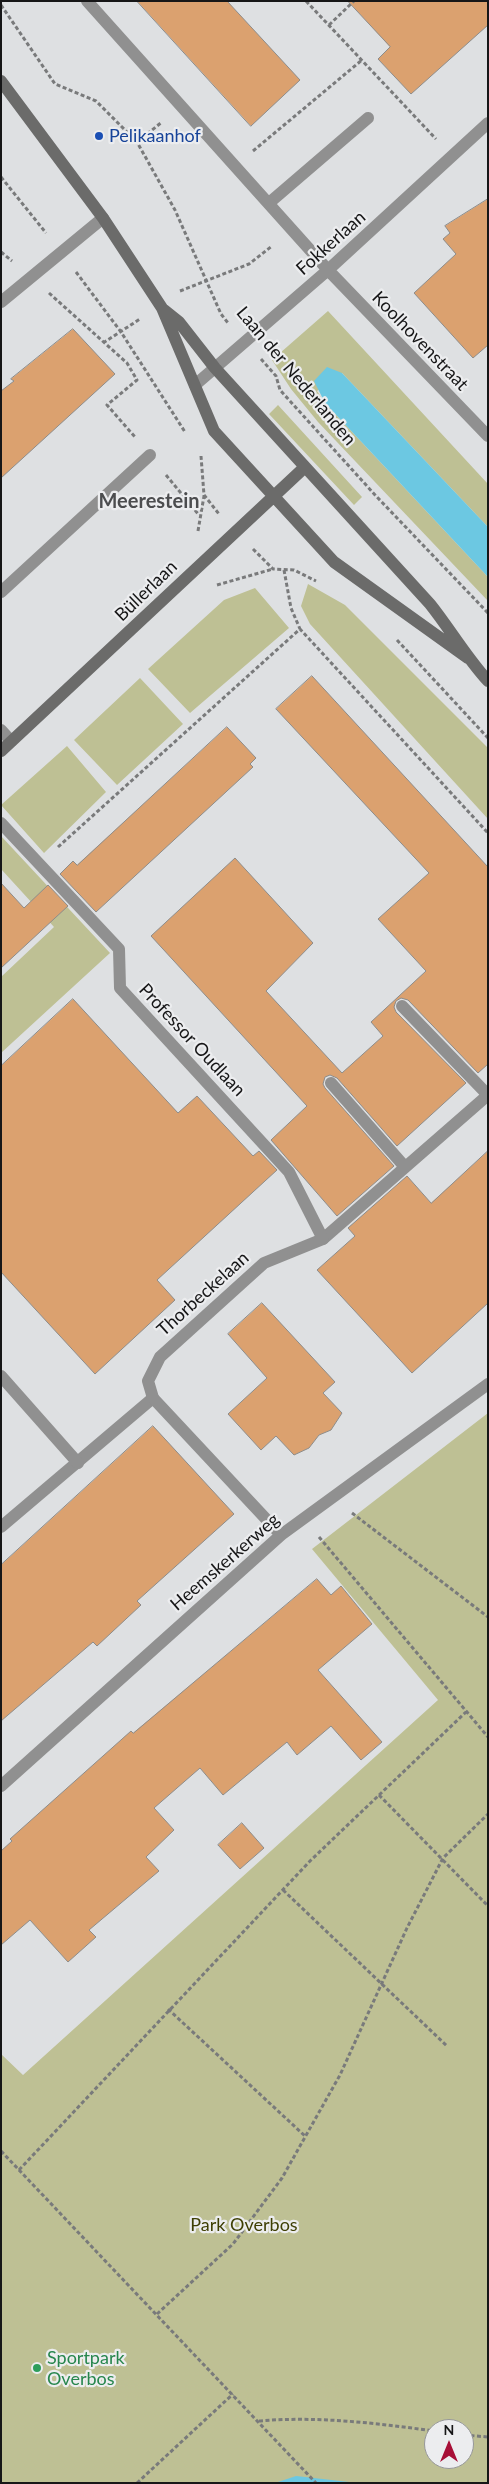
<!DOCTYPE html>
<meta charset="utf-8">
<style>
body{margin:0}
#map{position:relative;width:489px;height:2484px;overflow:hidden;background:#dee0e2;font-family:Lato,sans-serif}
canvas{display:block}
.frame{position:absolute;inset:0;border:2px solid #161617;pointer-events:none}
.north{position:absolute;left:424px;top:2419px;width:50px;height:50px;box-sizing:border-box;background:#ecedef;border:1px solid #969799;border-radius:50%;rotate:0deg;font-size:14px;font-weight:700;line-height:20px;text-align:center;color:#161617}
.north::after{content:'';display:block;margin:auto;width:18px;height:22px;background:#a70f37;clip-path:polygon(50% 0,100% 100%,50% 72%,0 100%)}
</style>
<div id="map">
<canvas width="489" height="2484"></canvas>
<div class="frame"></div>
<div class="north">N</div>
</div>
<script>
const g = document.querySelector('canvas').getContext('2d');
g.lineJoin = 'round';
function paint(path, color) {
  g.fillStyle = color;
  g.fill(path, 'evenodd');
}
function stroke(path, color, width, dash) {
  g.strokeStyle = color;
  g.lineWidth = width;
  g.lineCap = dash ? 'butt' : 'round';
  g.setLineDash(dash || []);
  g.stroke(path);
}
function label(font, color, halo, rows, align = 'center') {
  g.font = font + ' Lato,sans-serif';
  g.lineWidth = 4.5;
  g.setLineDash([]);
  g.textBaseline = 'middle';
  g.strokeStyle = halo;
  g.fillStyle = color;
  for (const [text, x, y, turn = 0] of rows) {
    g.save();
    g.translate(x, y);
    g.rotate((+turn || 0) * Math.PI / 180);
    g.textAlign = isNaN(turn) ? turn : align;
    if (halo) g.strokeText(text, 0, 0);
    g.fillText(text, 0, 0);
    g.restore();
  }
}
paint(new Path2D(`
 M328,311l160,173v43l-146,-154 -25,18 8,12 163,174v24l-170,-179 -27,-33 -19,-29z
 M278,405l84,92 -8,8 -85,-91z
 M308,584l37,21 143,143v71l-178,-195 -9,-18z
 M255,588l34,40 -99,85 -42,-44 76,-69z
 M140,678l43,46 -66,61 -43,-45z
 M67,746l39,46 -62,61 -43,-48z
 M1,836l109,117 -109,100v-76l53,-50 -53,-58z
 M488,1413v1070h-487v-429l22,21 415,-375 -126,-151zM434,2429h30v30h-30z`), '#bec094');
paint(new Path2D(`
 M327,367l15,6 146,154v50l-163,-174 -11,-22z
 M296,2476l62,7h-83z`), '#6cc8e2');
const building = new Path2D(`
 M137,1h90l73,79 -49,46z
 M348,1h140v24l-77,69 -33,-35 12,-12z
 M488,199v146l-15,13 -59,-65 42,-39 -13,-15 7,-6 -5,-7z
 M73,329l42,45 -114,104v-87l13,-10 -3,-2z
 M312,676l176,191v197l-10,9 -70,-73 -7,-2 -5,3 -2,6 2,5 70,71 -69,63 -60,-68 -7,-3 -5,2 -2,7 2,4 69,78 -57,50 -66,-76 36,-34 -156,-170 84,-78 78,85 -47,48 76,82 41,-37 -12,-14 55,-51 -48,-52 51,-46 -153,-164z
 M227,727l29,31 -6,6 3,3 -157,145 -36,-38 13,-13 4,4z
 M1,883l23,25 24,-23 20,21 -67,62z
 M73,999l105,114 19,-17 56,60 6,-5 18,19 -120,110 18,20 -80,74 -94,-102v-206z
 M488,1151v152l-76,70 -95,-103 38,-34 -7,-8 59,-52 24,27z
 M262,1303l73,79 -12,11 19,20 -11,17 -12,5 -10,13 -15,7 -18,-19 -15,14 -33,-36 39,-36 -39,-44z
 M153,1426l81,88 -97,87 4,4 -44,41 -4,-4 -92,79v-156z
 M317,1579l14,16 10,-9 31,38 -54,46 64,72 -21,18 -30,-34 -34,29 -10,-13 -64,53 -23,-27 -46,40 20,22 -28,27 13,14 -70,59 7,7 -28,25 -38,-42 -29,25v-94l11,-10 -2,-2 121,-108 2,2z
 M242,1823l22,25 -24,21 -22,-24z`);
paint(building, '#dba16f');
stroke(building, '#8d8c8a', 1);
stroke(new Path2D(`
 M306,1l130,138
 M1,5l54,79 41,17 41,41 38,68 46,104 7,9
 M329,25l25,-24
 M137,142l25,-20
 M253,151l109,-91
 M1,177l45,56
 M1,252l11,9
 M76,272l45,60 64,100
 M180,291l69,-27 23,-18
 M49,293l78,70 10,17 -30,25 28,32
 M103,343l37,-24
 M261,359l15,17 4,14 96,106 112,117
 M201,456l3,39 15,19
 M166,475l33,40
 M198,531l6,-35
 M253,549l20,20 21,1 22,11
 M284,570l7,38 9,21
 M217,585l56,-16
 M397,640l91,98
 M58,847l242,-218 188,204
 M352,1513l136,104
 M319,1537l169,200
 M379,1795l109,111
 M283,1890l164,156
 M168,2009l137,127
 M1,2151l315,332
 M19,2170l291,-309 156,-149
 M157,2314l76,-70 49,-66 58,-103 67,-147 36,-70 45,-44
 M259,2421c58,-5 117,2 175,10
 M464,2435l24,2
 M137,2483l96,-89`), '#797a7b', 3, [4, 2.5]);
stroke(new Path2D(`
 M269,203l99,-85
 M402,1006l86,89
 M331,1083l74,84
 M323,1239l165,-144
 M1,1527l152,-129`), '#909090', 12);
stroke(new Path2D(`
 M87,1l241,269 160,166
 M1,302l102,-84
 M195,385l133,-115 160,-147
 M1,592l149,-137
 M1,730l10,11
 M1,823l118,126 1,39 169,184 34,67 -59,24 -104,94 -12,24 5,17 128,137
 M1,1376l77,87
 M1,1786l280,-251 207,-151`), '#909090', 12);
stroke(new Path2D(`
 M1,81l102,137 59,90 52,123 120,131 134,96
 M164,310l15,12 36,46 215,236c20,25 36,53 58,77
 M1,751l304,-284`), '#6b6b6a', 12);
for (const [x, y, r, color] of [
 [99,136,5,"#1a4fb4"],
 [37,2368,5,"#2e9e5b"]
]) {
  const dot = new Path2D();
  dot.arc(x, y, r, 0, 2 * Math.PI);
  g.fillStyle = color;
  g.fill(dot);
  stroke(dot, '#ecedef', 2);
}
label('18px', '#164399', '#ecedef', [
 ["Pelikaanhof",109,136]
], 'left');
label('18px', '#161617', '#ecedef', [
 ["Fokkerlaan",331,243,-42],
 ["Koolhovenstraat",420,341,46],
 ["Laan der Nederlanden",296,376,50],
 ["Büllerlaan",146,591,-44],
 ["Professor Oudlaan",192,1040,47],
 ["Thorbeckelaan",203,1294,-42],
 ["Heemskerkerweg",225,1562,-41]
]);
label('18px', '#3e3f04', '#ecedef', [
 ["Park Overbos",244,2225]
]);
label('18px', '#27864d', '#ecedef', [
 ["Sportpark",47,2358],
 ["Overbos",47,2379]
], 'left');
label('bold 20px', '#4c4d4f', '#ecedef', [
 ["Meerestein",149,502]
]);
</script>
